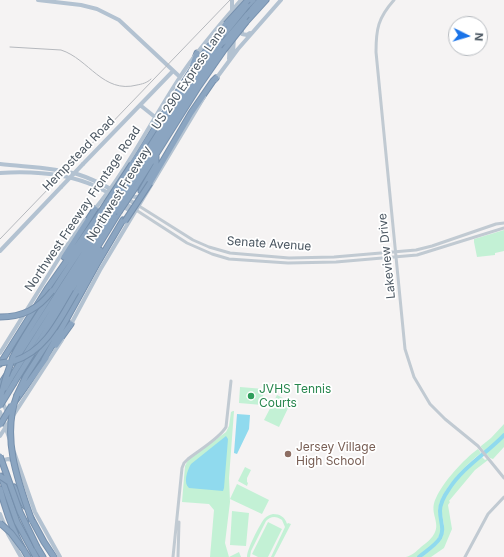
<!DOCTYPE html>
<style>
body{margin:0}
#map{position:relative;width:504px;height:557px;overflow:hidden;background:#f5f3f3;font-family:Inter,sans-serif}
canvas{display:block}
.north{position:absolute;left:448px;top:16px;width:40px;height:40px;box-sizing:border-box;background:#fff;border:1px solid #b7bbc0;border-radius:50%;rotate:95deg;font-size:11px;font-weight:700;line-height:16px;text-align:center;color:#4a5661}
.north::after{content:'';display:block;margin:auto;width:14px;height:18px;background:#1a73e8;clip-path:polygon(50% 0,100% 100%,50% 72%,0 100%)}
</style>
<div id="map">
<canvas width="504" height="557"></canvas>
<div class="north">N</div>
</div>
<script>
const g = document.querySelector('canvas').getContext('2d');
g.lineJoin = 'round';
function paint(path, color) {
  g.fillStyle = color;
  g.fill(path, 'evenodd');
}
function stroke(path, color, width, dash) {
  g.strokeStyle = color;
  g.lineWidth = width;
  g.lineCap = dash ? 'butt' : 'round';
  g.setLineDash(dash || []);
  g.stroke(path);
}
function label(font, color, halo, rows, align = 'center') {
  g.font = font + ' Inter,sans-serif';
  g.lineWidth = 3.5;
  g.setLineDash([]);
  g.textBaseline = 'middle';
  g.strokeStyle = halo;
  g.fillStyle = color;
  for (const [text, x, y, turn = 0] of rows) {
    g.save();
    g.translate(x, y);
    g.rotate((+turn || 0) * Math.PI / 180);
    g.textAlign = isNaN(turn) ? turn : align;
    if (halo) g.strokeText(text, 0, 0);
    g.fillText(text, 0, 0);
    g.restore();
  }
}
paint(new Path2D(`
 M504,230v21l-9,2v2l-18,2 -3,-15v-3z
 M240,387l24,2 -2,16 -23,-2z
 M277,395l14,7 -12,25 -15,-7z
 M233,411h1l-5,67 1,24 -5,41 4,14 10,-5 2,5h-31l4,-47 -5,-6 -27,-2 3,-36 3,-6 38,-28 3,-6 2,-14z
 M504,424v23l-11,12 -3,-1 -9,-11v-1l10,-8z
 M478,449l3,4c-13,10 -35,32 -41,49 -3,7 -1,14 1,21 3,16 -13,25 -23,34h-12c5,-1 11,-6 15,-10 30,-21 5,-29 15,-49 7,-16 28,-39 42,-49z
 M482,457l3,3 2,-1 1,1 -13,10 -26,31 1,1 -2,3 4,24 -8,19 -13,9h-9c9,-7 22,-16 22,-29 0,-8 -4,-16 -2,-24 4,-15 28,-38 40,-47z
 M245,467l6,3 -4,8v4l1,1 -1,3 -9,-5z
 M237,484l32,16 -7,14 -32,-15z
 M232,511l17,2 -3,33 -16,-1z
 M273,514c7,0 12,3 14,10l1,-1 3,1 -17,33h-3l14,-30 -3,-7c-6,-4 -11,-4 -16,1l-15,30 -1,6h-3c0,-8 12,-31 17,-38 3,-3 5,-4 9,-5z
 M268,522l14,7 -14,28h-10l-6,-3z`), '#c3f1d5');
paint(new Path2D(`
 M237,414l13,1 -1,14 -12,25 -3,-1z
 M226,436l2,3 -4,49 -1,3 -34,-3c-6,-5 -2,-17 2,-24z`), '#90daee');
stroke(new Path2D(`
 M419,557c7,-6 16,-11 21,-19 5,-9 0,-17 0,-27 0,-8 4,-15 9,-22 14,-22 38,-36 55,-54`), '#90daee', 4);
const highway = new Path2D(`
 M247,6l6,-6
 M247,15l13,-15
 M246,22l20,-22
 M193,64l4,-11
 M132,164l65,-102 29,-38
 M127,183l72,-114 26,-36
 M150,183l41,-70 22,-32 3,-3
 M131,185l72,-113 21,-30
 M135,188l64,-102 25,-36
 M141,191l15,-26v-10
 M64,257l31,-48
 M76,292l24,-42
 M56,345l15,-21
 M13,357c10,-20 23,-38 35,-58 19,-30 39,-60 60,-89
 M44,360l53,-96 26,-44
 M14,362l97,-151
 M0,364l47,-75 49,-70
 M10,379l104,-166
 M14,383l105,-171
 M0,385l6,-9
 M17,395l9,-19 29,-45
 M16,400l30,-42
 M1,476l16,46 19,35
 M14,487l11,19
 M0,489c6,23 14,47 28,68
 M31,518l13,24 10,15
 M37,547l6,10`);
stroke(highway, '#7690ad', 7);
stroke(new Path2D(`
 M394,0c-16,18 -18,29 -18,52l29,297 9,28 16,27 15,15 33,27 26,32
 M139,206l54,34 16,7 21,6 59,5 45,-1 82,-7 16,-4 64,-22 8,-1
 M136,210l51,33 25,11 17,5 59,4 48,-1 81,-7 87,-27
 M173,557l9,-89 2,-5 4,-4c11,-9 31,-20 38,-32l5,-46
 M178,557l1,-35
 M465,557l23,-43 16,-17`), '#c1cad2', 3);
stroke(new Path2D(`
 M38,0l43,5 16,4 22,11 61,57
 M232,12v-12
 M242,26v8l5,1 3,-2
 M233,54l1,-17
 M229,59l1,-17
 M215,80l23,-31 43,-49
 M140,105l15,12
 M0,164c25,3 52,3 77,10 22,7 41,19 60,31
 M83,164l90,-93
 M0,173c32,-2 67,0 97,14 13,6 25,14 37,22
 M119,183l2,7c7,4 13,10 21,5
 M107,200l6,1 16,9 1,5
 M94,210c34,-41 57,-89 86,-133 18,-28 40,-52 61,-77
 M0,251l61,-64
 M70,326l30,-56 104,-173
 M0,353l64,-103 21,-30
 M2,401l4,9 4,2
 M0,412l10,28
 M0,436l62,-96
 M14,452l21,60 25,45
 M0,461l8,-2 8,2
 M0,514l8,20 13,23`), '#b3c2d1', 4);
stroke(highway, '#8ba5c1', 5);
stroke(new Path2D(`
 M10,47l51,3c28,9 42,44 76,35 5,-1 10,-2 14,-6
 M0,239l230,-239`), '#b5b8bd', 1);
const highwayBridge = new Path2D(`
 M226,24l22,-24
 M225,33l22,-27
 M224,42l23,-27
 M224,50l22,-28
 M111,211l16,-28
 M119,212l16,-24
 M114,213l17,-28
 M96,219l36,-55
 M125,221l25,-38
 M0,317c23,0 38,-8 52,-26
 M14,361c32,-10 46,-42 62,-69
 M0,363l7,-1
 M5,388l5,-9
 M17,395c-16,42 1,87 15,126
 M0,399l6,-22 7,-20
 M0,406l14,-23
 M0,425l12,-20
 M0,456l20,56 17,35
 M0,476l9,6
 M0,523l11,10 12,16`);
stroke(highwayBridge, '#7690ad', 7, []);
stroke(new Path2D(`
 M61,187l22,-23`), '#b3c2d1', 4);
stroke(highwayBridge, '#8ba5c1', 5);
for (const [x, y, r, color] of [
 [251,396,4,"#2e9e5b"],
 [288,454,4,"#8d6e63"]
]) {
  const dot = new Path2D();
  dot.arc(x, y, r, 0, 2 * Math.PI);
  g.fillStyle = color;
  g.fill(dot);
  stroke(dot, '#fff', 1.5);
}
label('12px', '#4a5661', '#fff', [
 ["US 290 Express Lane",189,78,-56],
 ["Hempstead Road",79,154,-46],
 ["Northwest Freeway",119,194,-58],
 ["Northwest Freeway Frontage Road",83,209,-56],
 ["Senate Avenue",269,244,4],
 ["Lakeview Drive",387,256,-96]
]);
label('12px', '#27864d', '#fff', [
 ["JVHS Tennis",259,389],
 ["Courts",259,403]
], 'left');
label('12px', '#785e54', '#fff', [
 ["Jersey Village",296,447],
 ["High School",296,461]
], 'left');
</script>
